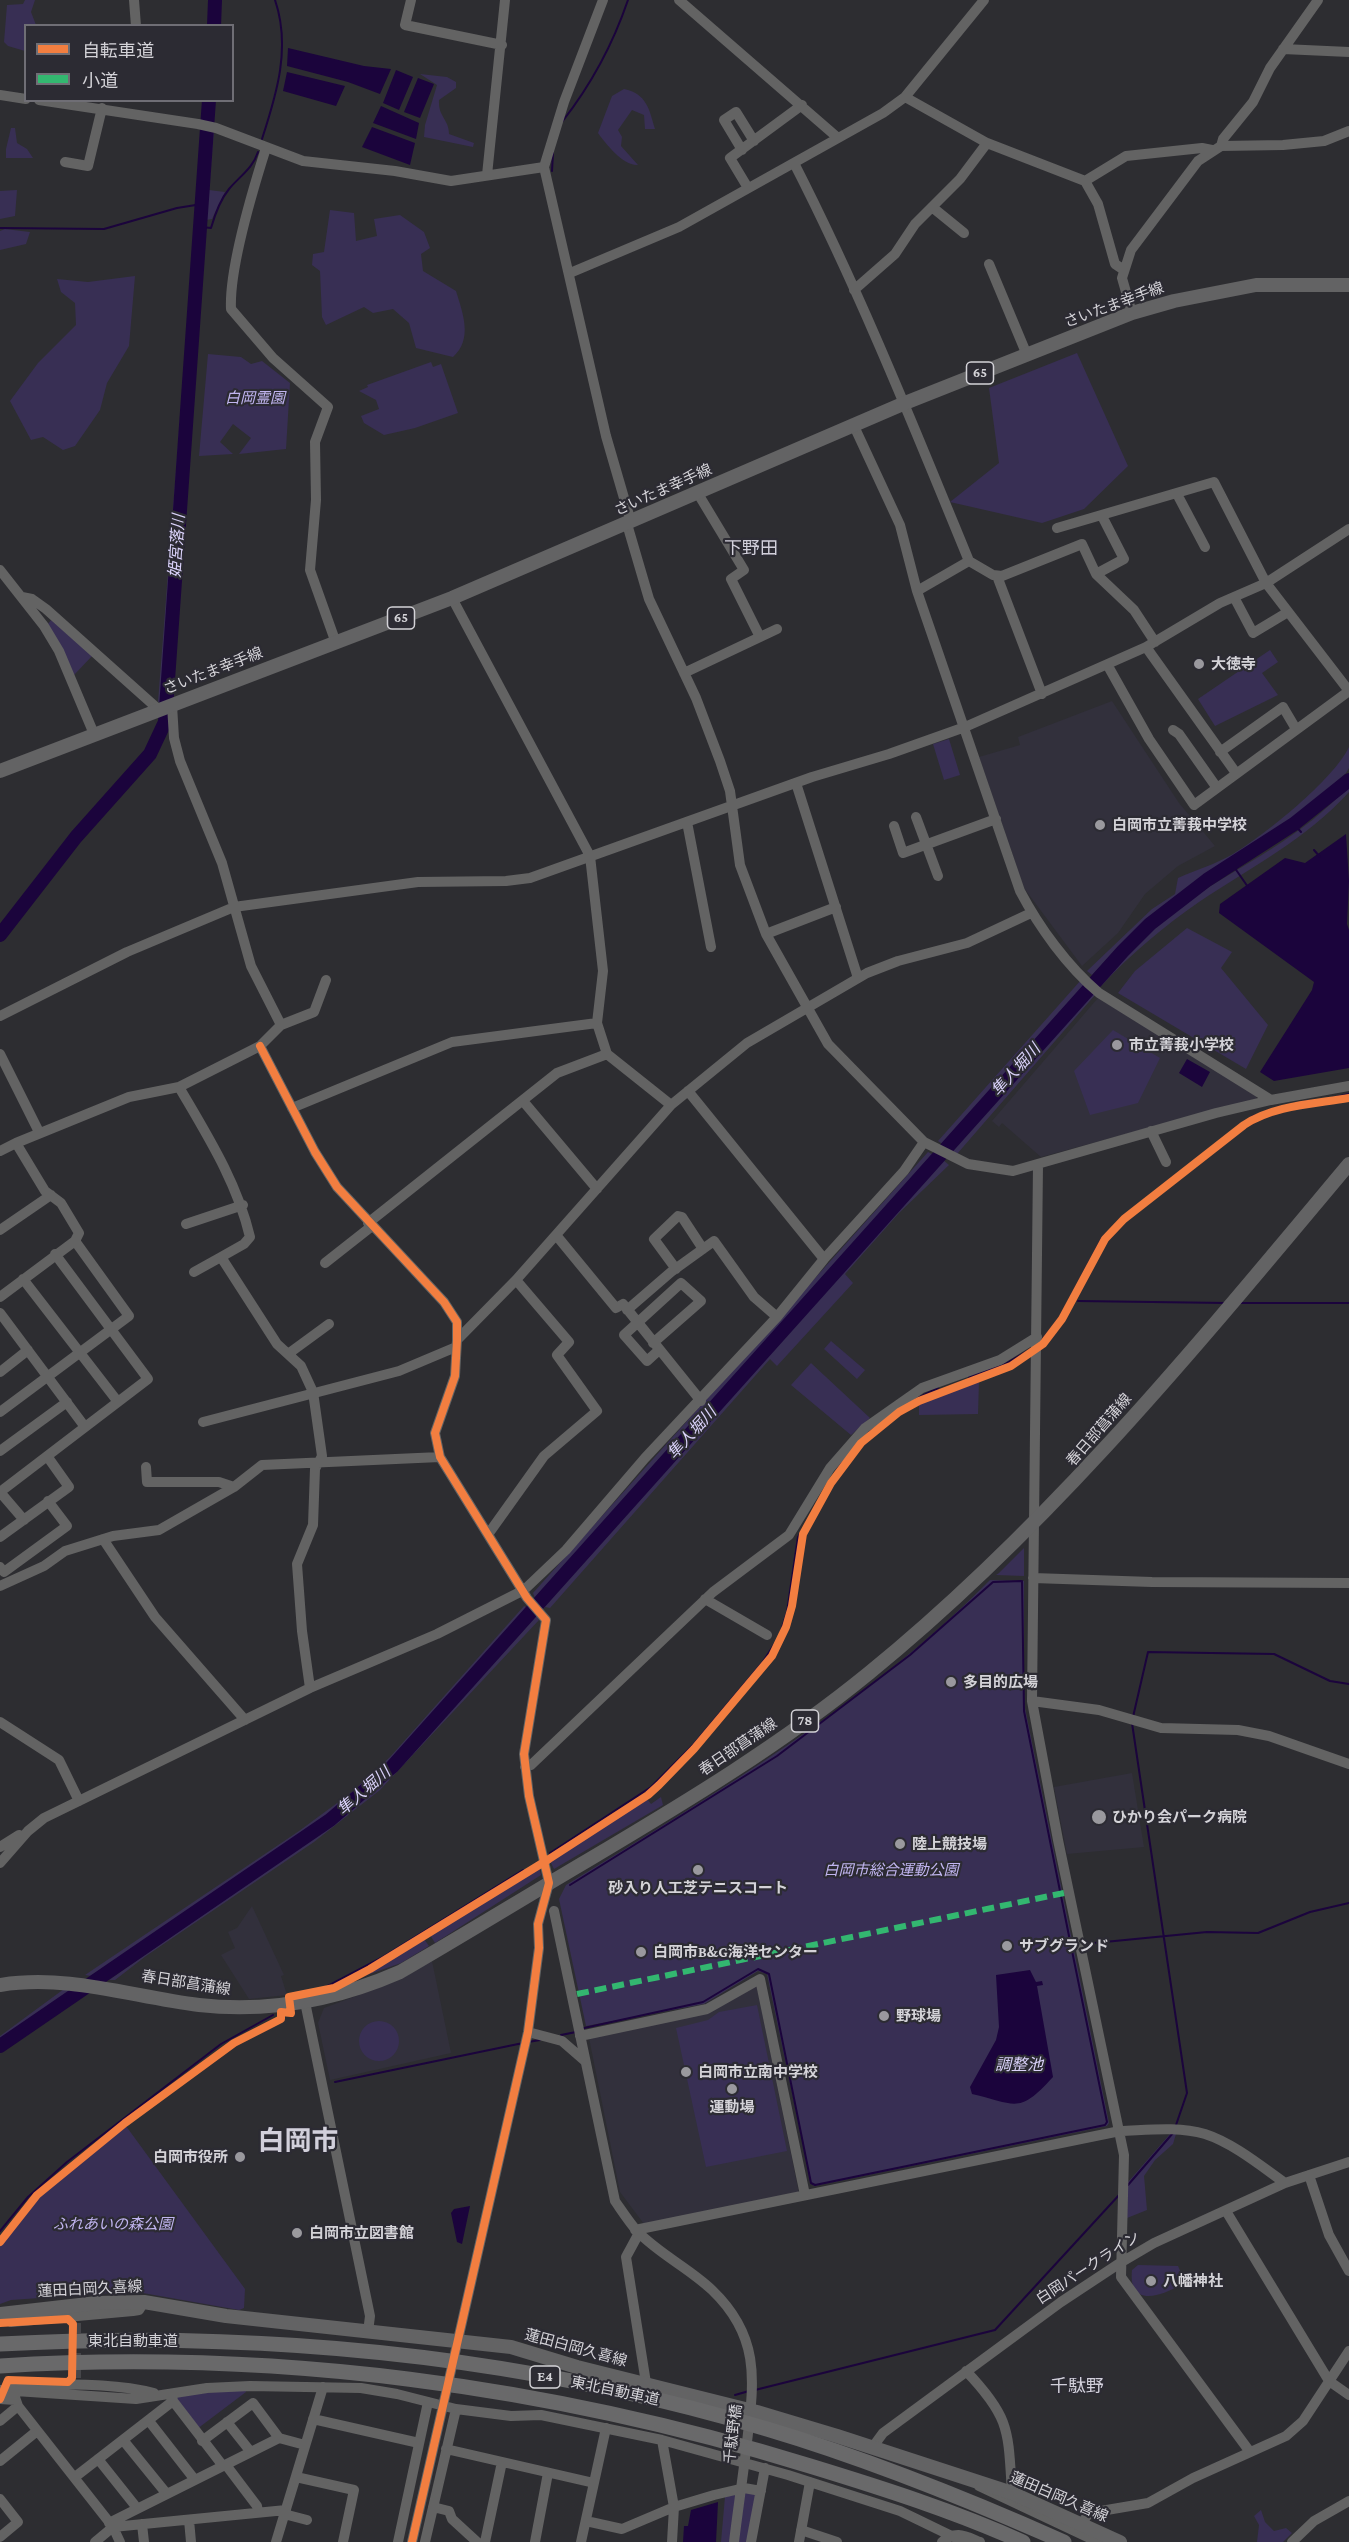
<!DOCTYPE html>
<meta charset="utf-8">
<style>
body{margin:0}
#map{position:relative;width:1349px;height:2542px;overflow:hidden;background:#2d2d31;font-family:"Crimson Pro","Noto Sans JP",serif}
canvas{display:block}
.legend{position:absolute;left:24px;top:24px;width:210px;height:78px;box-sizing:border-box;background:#2c2b33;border:2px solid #6f6e75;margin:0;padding:8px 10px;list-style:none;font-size:18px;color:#d4d3d8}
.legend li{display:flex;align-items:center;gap:12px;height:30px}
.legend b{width:30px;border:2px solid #6f6e75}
</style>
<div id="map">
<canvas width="1349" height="2542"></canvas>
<ul class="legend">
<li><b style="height:8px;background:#f27e40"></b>自転車道</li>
<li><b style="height:8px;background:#33b770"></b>小道</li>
</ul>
</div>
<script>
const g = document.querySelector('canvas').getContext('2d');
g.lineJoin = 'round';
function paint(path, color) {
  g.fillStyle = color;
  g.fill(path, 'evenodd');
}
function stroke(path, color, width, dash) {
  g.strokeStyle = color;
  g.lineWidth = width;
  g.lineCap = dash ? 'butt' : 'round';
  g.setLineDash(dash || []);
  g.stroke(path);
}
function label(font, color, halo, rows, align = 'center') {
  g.font = font + ' "Crimson Pro","Noto Sans JP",serif';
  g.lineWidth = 4.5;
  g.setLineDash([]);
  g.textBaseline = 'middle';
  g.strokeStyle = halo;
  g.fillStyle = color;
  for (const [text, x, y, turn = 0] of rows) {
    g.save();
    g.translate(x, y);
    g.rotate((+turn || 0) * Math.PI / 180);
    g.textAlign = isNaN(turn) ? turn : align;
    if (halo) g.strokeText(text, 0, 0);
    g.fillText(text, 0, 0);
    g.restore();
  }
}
paint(new Path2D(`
 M1112,701l67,102 36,43 -37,20 -33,28 -27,39 -36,33 -58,-78 -45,-131 41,-12 -2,-8z
 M1098,998l159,96 -1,5 -215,58 -39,-34 -3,4 -7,-6z
 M1132,1773l12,74 -77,7 -13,-67z
 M252,1906l32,69 -3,1 6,19 -38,4 -28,-44 14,-7 -7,-16 9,-4z
 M432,1961l19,92 -121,27 -12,-57 6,-15 67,-25z
 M756,1983l43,210 -155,31 -24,-32 -31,-154 118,-25z`), '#32303c');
paint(new Path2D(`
 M25,0h10l-4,12 5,13 -10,1 -1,25 -17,-5 -4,-4 3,-37 16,-1z
 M420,74l27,3 9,5v6l-17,12c-1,17 10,19 10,34l25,9 -1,4 -49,-10 1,-12 12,-40z
 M624,89c23,5 25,20 31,40h-10l-1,-14 -12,-5 -14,20 4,7 -1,9 17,19c-15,1 -32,-21 -40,-32l14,-37z
 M11,128h4l2,15 10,6 6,9h-27v-9z
 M209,130l5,1 -5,59 16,2 -13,27 -6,1 -2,-12z
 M17,190l-2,26 -15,3v-28z
 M330,210l24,3 2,28 21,-5 -3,-17 26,-4 24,17 6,16 -9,6 2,17 33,20c7,23 17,48 -3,66l-37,-9 -7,-25 -16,-14 -20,4 -9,-6 -38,18 -4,-8 -2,-46 -8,-6 1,-11 11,-2z
 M195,224l3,8 -35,469 -5,1z
 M5,229l25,3 -4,12 -26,6v-19z
 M135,276l-6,70 -22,37 -7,27 -25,36 -12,4 -20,-13 -12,3 -21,-39 28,-38 38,-38 -1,-22 -14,-11 -4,-13 31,3z
 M1077,353l51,113 -44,43 -42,14 -92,-21 49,-39 -10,-75z
 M208,354l33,3 10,7 11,-3 28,22 -4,66 -47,5 12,-16 -18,-14 -13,18 13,12 -34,2z
 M431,362l2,5 8,-3 17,49 -43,15 -31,7 -20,-12 -3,-7 18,-7 -3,-9 -17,-9 9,-4 -1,-2z
 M51,620l42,35 -19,20 -26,-51z
 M1270,650l8,12 -16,11 16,22 -63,31 -17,-27z
 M949,739l11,36 -16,5 -11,-36z
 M1349,747v21l-3,5 -40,36 -53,41 -74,45 -46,37 -41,43 -5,-4 65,-62 23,-15 3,-16c18,-8 38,-14 55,-24 32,-19 101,-75 116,-107z
 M1349,785v7c-42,47 -98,75 -150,110 -35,24 -68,52 -97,83l-3,-2c25,-30 55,-59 87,-81 56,-38 118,-65 163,-117z
 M1187,928l45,24 -11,16 47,57 -22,44 -128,-76 17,-22z
 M1081,980l4,4 -141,161 -6,-4z
 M1091,990l4,5 -138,159 -6,-5z
 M1113,1030l47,28 -22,45 -48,12 -16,-44z
 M928,1152l6,3 -515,577 -48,49 -64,50 -216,145 -6,-1 214,-144 53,-39 38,-35 134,-151 2,1 9,-9 -2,-5z
 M942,1159l7,6 -50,48 -54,61 8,9 -76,83 -7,-7 -220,249 -5,-1 -8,10 2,3 -159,170 -66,52 -168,114 -31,24h-6l224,-156 49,-41z
 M831,1341l34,29 -8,9 -33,-30z
 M811,1363l59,55 -19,17 -60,-50z
 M979,1381l-1,33 -59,1v-11l4,-3z
 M1024,1548v28l-28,-1 3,-2z
 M990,1580l34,1v122l85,420 -2,3 -293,60 -3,-3 -44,-209 -9,-3 -54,33 -118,22 -27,-127 7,-14c148,-91 301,-180 424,-305z
 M661,1797l2,8 -109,64 -4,-8 3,-4 94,-58 4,5z
 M539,1867l2,8 -106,68 -5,-8z
 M424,1939l5,7 -28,17 -51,18z
 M64,1989l10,1 -74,50v-4z
 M757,2005l30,146 -81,16 -30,-139 32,-8 11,-8z
 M359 2041a20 20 0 1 1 40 0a20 20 0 1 1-40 0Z
 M126,2126l119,163 -1,19 -5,2 -96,-17h-32l-100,7 -11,4v-60l46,-54z
 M1170,2134h6l-3,10 -18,16 -11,16 3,34 -20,8 1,-36z
 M1138,2265l40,1 3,7 -1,12c-21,13 -52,21 -48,-15z
 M245,2389l1,3 -49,37 -22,-33z
 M744,2491l13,4 -9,47h-10z
 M737,2494l-6,48h-10l4,-45z
 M1261,2510l4,12 9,9 12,-3 6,5 -9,9h-26l2,-17 -5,-9z`), '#382f54');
paint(new Path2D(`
 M288,48l76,18 27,3 -11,25 -32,-12 -61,-16z
 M396,70l17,7 -14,33 -16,-7z
 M287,72l58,14 -9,20 -53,-15z
 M418,78l16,6 -14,34 -16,-6z
 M381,106l38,17 -3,16 -43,-16z
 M372,127l43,16 -5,22 -48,-18z
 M1346,834l3,47 -2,43 2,6v138l-75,13 -14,-9 52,-82 2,-8 -95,-69 1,-9 65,-46 20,5z
 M1187,1059l23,13 -8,15 -23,-14z
 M1030,1970l6,12 6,-1 1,4 -6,1 16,91c-34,37 -35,28 -81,17l-2,-7 26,-47 3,-13 -3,-52z
 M470,2206l-8,38 -5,-2 -6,-29 3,-4z
 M718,2502l-2,40h-33l1,-16h4l3,-16z`), '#1b043c');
stroke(new Path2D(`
 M562,122c29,-37 51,-78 66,-122
 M262,139c15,-46 29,-92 13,-139
 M552,171l1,-18
 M202,227l9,1c4,-14 9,-28 18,-39 11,-13 24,-21 29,-37
 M0,228l104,1 73,-21 25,-4
 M1294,824l7,8
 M1314,850l6,7
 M1232,864l16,23
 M1078,1301l148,2
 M1241,1303h108
 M1042,1340l18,-23 42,-79 23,-23 128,-99 96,-22
 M969,1377l36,-13 26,-15
 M914,1400l24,-12
 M861,1440l14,-13
 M1133,1717l15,-65 126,2 56,27 19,3
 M1132,1723l55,370 -11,32
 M550,1853l101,-66 43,-43 68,-81 17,-26 8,-25 11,-75 44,-75
 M570,1885l207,-129 133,-101 83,-73 29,-1 2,130 47,235
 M1084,1944l123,-12 51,1 52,-21 39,-9
 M322,1989l59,-31 142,-88
 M584,2028l119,-26 55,-33 11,5 42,209 4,2 290,-60 2,-3 -36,-176 4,-1
 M561,2035l15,-3
 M528,2042l12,-2
 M335,2082l188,-39
 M1128,2185l45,-52
 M0,2231l28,-34 39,-35 154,-118 52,-29
 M755,2390l240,-60 125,-136
 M735,2395l14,-4`), '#1b043c', 2);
stroke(new Path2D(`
 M214,26l1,-26
 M0,935l76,-98 74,-83 15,-32 44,-622
 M0,2046l330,-226 62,-53 731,-816 27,-27 57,-44 87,-56 55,-44`), '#1b043c', 14);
stroke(new Path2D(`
 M76,2323v56`), '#46464a', 10, [10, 5]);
stroke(new Path2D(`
 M134,0l2,26
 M411,0l-6,25 97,20
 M603,0l-39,102 -20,65 62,269 25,86
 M679,0l159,138
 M1283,49l66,3
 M0,95l26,4
 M905,97l82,46 98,38 13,23 17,60 9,6
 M39,100l159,24 18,4 87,33 92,10 56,10 93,-14
 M1221,146l2,-7 30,-37 17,-34 48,-68
 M266,148c-13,41 -37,120 -35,161l42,49 55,49 -13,35 1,58 -6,70 26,73
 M742,150l-18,-30 12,-8 18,29
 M65,162l23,4 14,-58
 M794,163c66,129 120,264 175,398l24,14 9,1 80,-32 14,30 38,36 21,32
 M487,175l18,-175
 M1085,181l41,-25 76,-8 10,2
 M748,188l-18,-30 72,-53
 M932,207l32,26
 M989,264l38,91
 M570,273l109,-46 204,-114 22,-16 79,-97
 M854,290l41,-36 20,-30 45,-45 27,-36
 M1132,313l-10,-35 9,-28 67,-89 23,-15 62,-1 41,-4 25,-10
 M854,426l46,99 17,66 103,300c19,36 47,75 79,102l172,107
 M697,492l47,78 -13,9 29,58
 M1177,494l28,53
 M627,524l22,75 47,99 24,63 10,30 10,74 26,69 62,110 96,98 44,22 45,7 203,-58 55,-13 78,-14
 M1057,528l157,-46 52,101 83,108
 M0,570l44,56 15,25 35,83
 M1096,574l28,-15 -22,-43
 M997,576l45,118
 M917,591l52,-30
 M22,597l10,2 14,10 112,100
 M1234,597l19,36 35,-21
 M452,598l138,258 13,115 -6,52 10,31 64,51
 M1146,647l90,126
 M1108,666l41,73 45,66 155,-114
 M684,673l93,-44
 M172,705l2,33 6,23 42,102 29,103 30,59
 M1173,730l6,4 38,54
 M1220,752l63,-45 13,22
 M796,783l62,195
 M916,817l22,59
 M687,822l24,125
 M894,826l9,27 93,-34
 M766,934l70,-27
 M0,1016l127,-64 107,-45 184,-25 88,-1 24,-3 282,-101 77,-23 76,-27 181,-80 74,-44 46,-20 83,-54
 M260,1046l55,106 22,35 107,115 13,20v18l-2,36 -20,57 5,24 87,141 19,22 -22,134 5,42 20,87 -11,41 1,24 -11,84 -116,510
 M0,1054l39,78
 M179,1087c28,48 58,95 71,150l-6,7 -23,13 56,87 24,22 12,26 9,64 -7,13 -2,56 -16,39 5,67 8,57
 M688,1091l136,168
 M523,1101l74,88
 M292,1108l160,-66 145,-19
 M1151,1131l15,31
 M0,1151l16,-8
 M1038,1165l-6,536 26,139 66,315 -3,122 129,175
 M368,1223l189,-150 50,-19
 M186,1224l57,-19
 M0,1230l51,-35
 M556,1235l60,73 7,-4 78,97
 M325,1263l47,-37
 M676,1269l-22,-30 24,-23 4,1 21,32
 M194,1272l27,-15
 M23,1279l95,123
 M0,1297l75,-56 4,-8 -18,-30 -16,-12 -29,-48 113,-46 50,-10 81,-41 21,-21 33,-13 12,-32
 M627,1310l44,-38 43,-31 40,56 23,20
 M0,1313l85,114
 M457,1340l59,-60 155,-175 76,-62 120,-70 31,-12 69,-18 64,-30
 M653,1343l48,-42 -20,-18 -57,52 23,26 12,-11
 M288,1354l41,-30
 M0,1372l28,-22
 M0,1412l129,-96 -54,-75
 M203,1422l196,-51 57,-24
 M0,1451l67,-49
 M146,1467l1,15h72l15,5
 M0,1492l148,-113 -93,-125
 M0,1492l24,28
 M489,1533l55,-77 53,-45 -40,-56 12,-13 -53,-62
 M0,1537l69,-50 -22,-31
 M103,1539l52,78 90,103
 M0,1567l4,5 63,-46 -19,-25
 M1033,1578l119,4 197,1
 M0,1586l44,-20 21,-15 48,-15 46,-6 75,-43 28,-22 178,-8
 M705,1599l62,36
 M1032,1701l67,9 62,18 77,2 31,6 80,28
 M0,1722l59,38 20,41
 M525,1767l6,-2 182,-173 76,-57 41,-67 35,-40 57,-40 78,-28 37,-23
 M0,1847l19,-12
 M0,1863l28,-32 16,-13 266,-130 127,-54 87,-44 42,-40 79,-92 132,-141 47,-58 80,-88 20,-29
 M554,1911l61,290c7,10 14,21 22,30 22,23 52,37 75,59 49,47 42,91 35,152 -4,34 -9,67 -13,100
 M305,2002l65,314 -2,16
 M528,2032l34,9 23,20
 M580,2036l127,-27 53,-30 45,216
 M1309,2175l20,60 20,36
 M1226,2211l103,170 20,14
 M635,2230l485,-99c28,-1 58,-5 85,3 28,9 56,32 80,49
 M639,2233l-13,24 20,126
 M1,2313l10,9 122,-11 6,-1 5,-8
 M966,2371c45,47 42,60 46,122
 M0,2390l136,9 71,-11 43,-2 111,2 36,6 59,15 55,7 30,-1 121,25 126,35 112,36 64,31
 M172,2396l1,5 50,65
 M0,2399l15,1
 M313,2419l106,24
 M0,2421l18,-15
 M149,2421l46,59
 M227,2422l23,29
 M123,2440l43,53
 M662,2440l12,67 -2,35
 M202,2441l51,-38 26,35
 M872,2448l11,-15 178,-131 59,-39 34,-20 131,-60 64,-21
 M446,2449l148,34
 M98,2459l39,49
 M0,2461l37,-30
 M226,2465l31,41 1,6
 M75,2477l98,-76
 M296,2477l58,13 -11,52
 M979,2486l119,56
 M0,2499l18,23 -18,15
 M433,2507l16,4 3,8 25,23
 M284,2514l23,6
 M189,2520l2,22
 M586,2521l36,8 52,-22 40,-12 30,-7 17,3
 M109,2523l170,-85 26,7
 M1082,2523l7,-10 59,-10 45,-25 93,-42 17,-15 46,-70
 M142,2524l2,18
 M801,2530l36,12
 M95,2542l18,-15 173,-17
 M120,2542l-7,-15 -95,-121 -7,-20 7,-2c44,1 93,-2 136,9
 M276,2542l47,-155
 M398,2542l30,-140
 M425,2542l31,-133
 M485,2542l17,-80
 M535,2542l13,-69
 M581,2542l25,-114
 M751,2542l14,-74
 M799,2542l11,-60
 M942,2542c14,-12 23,-6 38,0
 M1292,2542l22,-21 35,-20`), '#636363', 10);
stroke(new Path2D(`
 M0,771l452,-173 453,-195 227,-90 42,-12 82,-16h93
 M0,1985c69,-11 132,12 199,20 70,8 137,-5 201,-33 64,-37 127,-76 190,-113 96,-57 192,-115 279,-186 182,-148 330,-330 480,-509
 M0,2314l97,-11 47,-1 82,14 285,31 66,20 180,45 80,24 175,57 108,49`), '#636364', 14);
stroke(new Path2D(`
 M0,2344c258,-14 519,11 767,85 101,30 200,70 297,113
 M0,2366c274,-17 548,19 810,100 72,22 144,45 213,76`), '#69696a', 15);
stroke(new Path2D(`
 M577,1994l487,-101`), '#33b770', 6, [12, 6]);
stroke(new Path2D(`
 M260,1046l55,106 22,35 107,115 13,20v18l-2,36 -20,57 5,24 87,141 19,22 -22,134 5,42 20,87 -11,41 1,24 -11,84 -116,510
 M0,2242l37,-47 88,-72 109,-80 47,-24v-7l10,1 -2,-16 45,-9 36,-19 179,-110 99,-64 11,-10 35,-36 78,-93 14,-29 6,-21 11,-72 28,-51 30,-40 38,-31 20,-11 92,-35 32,-22 19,-25 43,-80 19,-20 120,-94c30,-20 71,-21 105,-27
 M0,2323l68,-4 5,5 -1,54 -4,4 -60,-2 -8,19`), '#f27e40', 8);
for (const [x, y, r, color] of [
 [1199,664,6,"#9a999e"],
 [1100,825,6,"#9a999e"],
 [1117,1045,6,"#9a999e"],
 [951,1682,6,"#9a999e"],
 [1099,1817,8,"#9a999e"],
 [900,1844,6,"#9a999e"],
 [698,1870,6,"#9a999e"],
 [1007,1946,6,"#9a999e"],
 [641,1952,6,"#9a999e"],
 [884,2016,6,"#9a999e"],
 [686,2072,6,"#9a999e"],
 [732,2089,6,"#9a999e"],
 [240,2157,6,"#9a999e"],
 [297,2233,6,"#9a999e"],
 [1151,2281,6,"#9a999e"]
]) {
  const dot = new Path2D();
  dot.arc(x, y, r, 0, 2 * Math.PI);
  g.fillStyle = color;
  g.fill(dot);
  stroke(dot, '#2c2b33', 2);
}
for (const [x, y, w] of [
 [980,373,27],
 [401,618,27],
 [805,1721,27],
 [545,2377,30]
]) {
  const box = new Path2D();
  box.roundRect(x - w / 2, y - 11, w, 22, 4.5);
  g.fillStyle = '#2c2b33';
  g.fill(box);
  stroke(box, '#d4d3d8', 1.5);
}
label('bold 14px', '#d4d3d8', null, [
 ["65",980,373],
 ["65",401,618],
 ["78",805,1721],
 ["E4",545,2377]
]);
label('15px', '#d4d3d8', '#2c2b33', [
 ["さいたま幸手線",1114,305,-20],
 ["さいたま幸手線",663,490,-24],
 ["さいたま幸手線",213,671,-21],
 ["春日部菖蒲線",1099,1430,-49],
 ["春日部菖蒲線",738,1747,-34],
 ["春日部菖蒲線",186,1983,9],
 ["白岡パークライン",1088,2268,-33],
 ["蓮田白岡久喜線",90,2289,-3],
 ["東北自動車道",133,2341],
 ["蓮田白岡久喜線",576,2348,15],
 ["東北自動車道",615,2391,12],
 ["千駄野橋",733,2434,-83],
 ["蓮田白岡久喜線",1059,2497,23]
]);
label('italic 15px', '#c1b5f0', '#2c2b33', [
 ["白岡霊園",255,398],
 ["白岡市総合運動公園",891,1870],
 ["ふれあいの森公園",113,2224]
]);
label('bold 15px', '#d4d3d8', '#2c2b33', [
 ["大徳寺",1211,664],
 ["白岡市立菁莪中学校",1112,825],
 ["市立菁莪小学校",1129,1045],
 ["多目的広場",963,1682],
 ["ひかり会パーク病院",1112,1817],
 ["陸上競技場",912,1844],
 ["砂入り人工芝テニスコート",698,1888,"center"],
 ["サブグランド",1019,1946],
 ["白岡市B&G海洋センター",653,1952],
 ["野球場",896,2016],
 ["白岡市立南中学校",698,2072],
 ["運動場",732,2107,"center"],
 ["白岡市役所",228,2157,"right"],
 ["白岡市立図書館",309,2233],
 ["八幡神社",1163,2281]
], 'left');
label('italic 16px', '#dad2fa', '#2c2b33', [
 ["姫宮落川",177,546,-86],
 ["隼人堀川",1016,1070,-48],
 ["隼人堀川",692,1433,-48],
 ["隼人堀川",364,1791,-41],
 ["調整池",1019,2065]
]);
label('18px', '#d2d0db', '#2c2b33', [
 ["下野田",751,548],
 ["千駄野",1077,2386]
]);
label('bold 27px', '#d2d0db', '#2c2b33', [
 ["白岡市",298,2142]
]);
</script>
